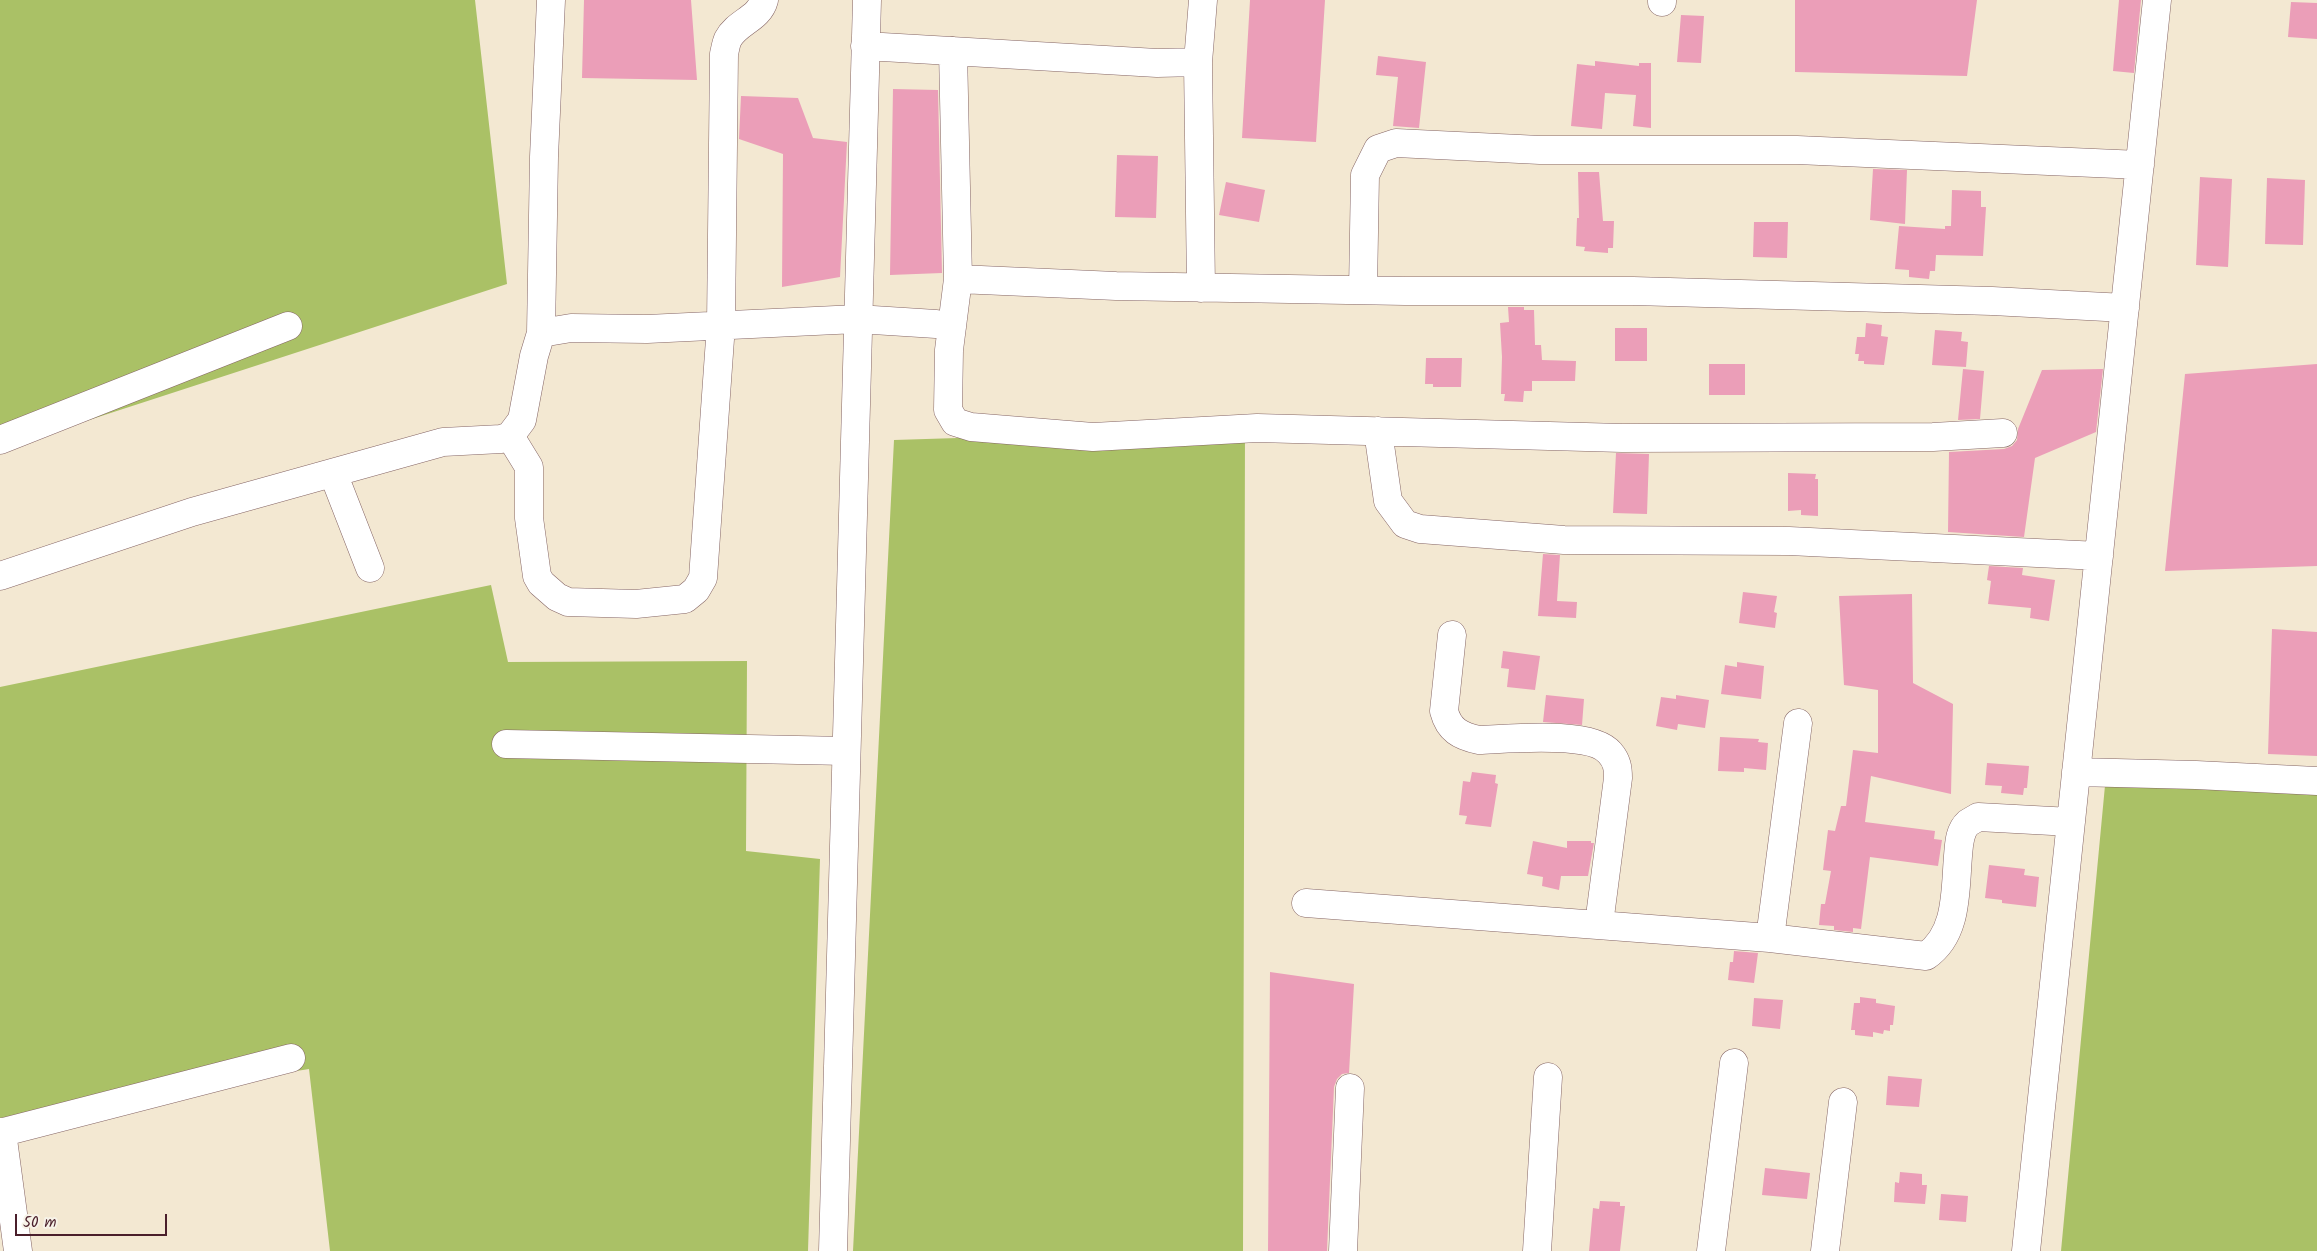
<!DOCTYPE html>
<style>
body{margin:0}
#map{position:relative;width:2317px;height:1251px;overflow:hidden;background:#f3e8d2;font-family:Kalam,sans-serif}
canvas{display:block}
.scale{position:absolute;left:15px;top:1214px;width:152px;height:22px;box-sizing:border-box;border:2px solid #4a1f2b;border-top:0;padding-left:6px;font-size:15px;line-height:18px;white-space:nowrap;color:#4a1f2b;-webkit-text-stroke:4px #f7f3e8;paint-order:stroke}
</style>
<div id="map">
<canvas width="2317" height="1251"></canvas>
<div class="scale">50 m</div>
</div>
<script>
const g = document.querySelector('canvas').getContext('2d');
g.lineJoin = 'round';
function paint(path, color) {
  g.fillStyle = color;
  g.fill(path, 'evenodd');
}
function stroke(path, color, width, dash) {
  g.strokeStyle = color;
  g.lineWidth = width;
  g.lineCap = dash ? 'butt' : 'round';
  g.setLineDash(dash || []);
  g.stroke(path);
}
paint(new Path2D(`
 M0,0h475l32,284 -507,165z
 M1245,429l-2,822h-390l41,-811z
 M491,585l17,77 239,-1 -1,190 74,8 -12,392h-478l-21,-182 -309,49v-431z
 M2106,775l211,8v468h-256z`), '#aac166');
paint(new Path2D(`
 M584,0h107l6,80 -115,-2z
 M1250,0h75l-9,142 -74,-4z
 M1795,0h182l-10,76 -172,-4z
 M2119,0h22l-7,73 -21,-2z
 M2291,2l26,1v36l-29,-2z
 M1681,15l23,1 -3,47 -24,-1z
 M1378,56l48,6 -7,66 -26,-2 5,-49 -22,-2z
 M1595,61l44,5v-3h12v65l-18,-2 3,-31 -31,-2 -3,36 -31,-3 6,-62 18,2z
 M893,89l45,1 4,183 -52,2z
 M741,96l57,2 15,40 34,4 -7,135 -58,10 1,-133 -44,-15z
 M1117,155l41,1 -2,62 -41,-1z
 M1873,169l34,1 -2,54 -35,-4z
 M1578,172h21l4,49h11l-1,27h-5v5l-24,-2 1,-4 -9,-1 1,-28h2z
 M2200,177l32,2 -4,88 -32,-2z
 M2267,178l38,2 -2,65 -38,-1z
 M1226,182l39,8 -6,32 -40,-7z
 M1952,190l29,1v16h5l-3,49 -47,-1 -1,16h-5l-1,8 -20,-2v-7l-14,-1 4,-43 46,3v-3h6z
 M1754,222h34l-1,36 -34,-1z
 M1508,307h16v3h10l1,35h6l1,15 34,1 -1,20h-43v10h-8l-1,11 -19,-1 1,-7h-4l1,-37 -2,-34 9,-1z
 M1866,323l16,2 -1,11 7,1 -4,28 -20,-1v-3h-6l1,-7h-4l2,-17h8z
 M1615,328h32v33h-32z
 M1935,330l27,2 -1,9 7,1 -2,25 -34,-2z
 M1426,358h36l-1,29h-28v-3h-8z
 M1709,364h36v31h-36z
 M2317,364v202l-152,5 20,-197z
 M1963,369l21,2 -4,48 -22,1z
 M2103,369l-7,63 -61,26 -11,79 -76,-5 1,-80 55,-3 8,-3 5,-6 1,-11 24,-59z
 M1616,453l33,1 -2,60 -34,-1z
 M1788,473l28,1 -1,5h3v37l-17,-1v-5l-13,1z
 M1543,554l17,1 -3,46 20,1 -1,16 -38,-2z
 M1989,566l34,2 -1,7 33,5 -6,41 -19,-3 1,-10 -43,-4 3,-23 -4,-1z
 M1743,592l34,4 -3,16 3,1 -2,15 -36,-5z
 M1912,594l1,89 40,21 -2,90 -80,-18 -6,46 70,9 -1,8 8,1 -4,26 -68,-9 -9,72 -8,-1v4l-19,-2v-4l-15,-1 2,-21h4l6,-33 -8,-1 5,-40 7,1 6,-25h5l7,-56 25,3v-63l-34,-5 -5,-89z
 M2272,629l45,3v124l-49,-2z
 M1503,651l37,5 -5,34 -28,-3 2,-18 -8,-1z
 M1737,662l27,4 -3,33 -40,-5 4,-29 12,2z
 M1546,695l38,4 -2,26 -39,-3z
 M1676,695l33,5 -4,28 -27,-4 -1,6 -21,-4 5,-29 15,2z
 M1720,737l39,2 -1,3 10,1 -2,27 -22,-2v4l-26,-1z
 M1987,763l42,3 -2,22h-3l-1,7 -22,-2 1,-7 -17,-1z
 M1472,772l24,3 -1,8 3,1 -7,43 -26,-3 2,-8 -8,-1 4,-34 7,1z
 M1533,841l34,7v-7h24v2h3l-6,33h-27l-2,14 -17,-4 1,-9 -16,-3z
 M1989,865l36,4 -1,6 15,2 -3,30 -34,-4v-3l-17,-2z
 M1734,951l24,2 -4,30 -26,-3 2,-18h3z
 M1270,972l84,12 -5,89 -7,1 -5,5 -3,8 -7,164h-59z
 M1860,997l16,2v4l19,3 -2,19h-3v6l-6,-1 -1,4 -10,-2v5l-18,-2v-5h-4l3,-27h6z
 M1754,998l29,2 -3,29 -28,-3z
 M1888,1076l34,3 -3,28 -33,-2z
 M1765,1168l45,5 -3,26 -45,-4z
 M1900,1172l22,2v11h5l-2,19 -31,-2 1,-20 4,1z
 M1941,1194l27,2 -2,26 -27,-2z
 M1600,1201l20,1v4h5l-5,45h-31l4,-43 6,1z`), '#eb9eb8');
const minor = new Path2D(`
 M1662,2v-2
 M865,46l292,17 41,-1 5,-62
 M953,51l5,228
 M1198,62l3,226
 M1363,290l2,-115 13,-26 18,-6 144,7h257l343,15
 M541,333l3,-176 7,-157
 M1378,431l10,70 17,23 15,5 144,11 225,1 310,15
 M2003,433l-70,4 -311,1 -365,-10 -164,9 -122,-10 -16,-5 -7,-12 1,-60 9,-71 158,7 289,5h228l359,10 133,7
 M510,436l19,31v51l8,58 4,7 16,14 11,5 68,2 49,-5 11,-9 7,-12 18,-253 3,-271c1,-4 2,-11 4,-15 9,-17 31,-20 36,-39
 M0,440l288,-114
 M333,473l37,95
 M0,576l192,-64 251,-70 58,-3 9,-3 12,-16 12,-64 7,-23 30,-5 76,1 210,-10 79,5 16,3
 M1452,635l-8,76c5,19 16,25 35,29 29,-1 113,-10 131,13 7,8 8,15 8,25l-19,146
 M506,744l340,7
 M2076,772l120,3 121,6
 M1306,903l464,35 156,18c32,-22 29,-65 32,-100 1,-11 1,-25 10,-33 3,-2 7,-4 10,-6l93,5
 M1770,938l28,-215
 M2,1132l16,119
 M0,1133l291,-75
 M833,1251l34,-1251
 M1343,1251l7,-163
 M1537,1251l11,-174
 M1711,1251l23,-188
 M1825,1251l18,-149
 M2026,1251l131,-1251`);
stroke(minor, '#856565', 29);
stroke(minor, '#fff', 28);
</script>
